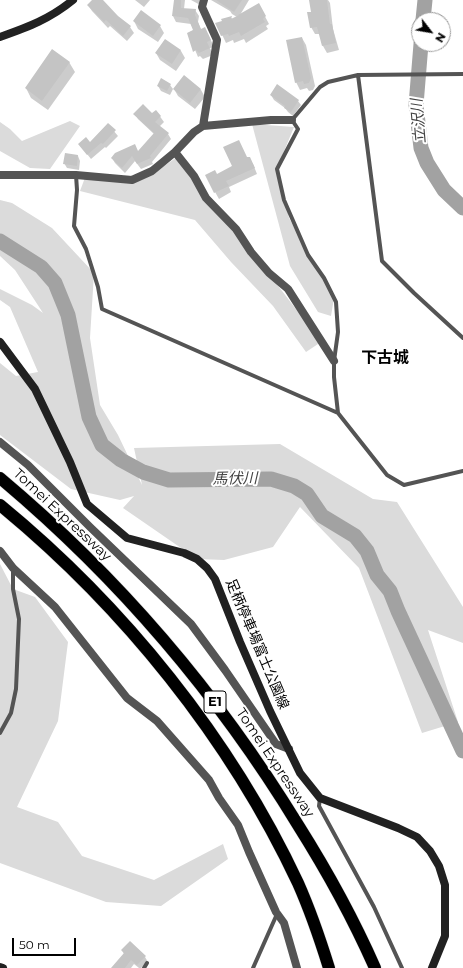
<!DOCTYPE html>
<meta charset="utf-8">
<style>
body{margin:0}
#map{position:relative;width:463px;height:968px;overflow:hidden;background:#fff;font-family:Montserrat,sans-serif}
canvas{display:block}
.north{position:absolute;left:411px;top:12px;width:40px;height:40px;box-sizing:border-box;background:#fff;border:1px solid #999;border-radius:50%;rotate:121deg;font-size:11px;font-weight:700;line-height:16px;text-align:center;color:#000}
.north::after{content:'';display:block;margin:auto;width:14px;height:18px;background:#000;clip-path:polygon(50% 0,100% 100%,50% 72%,0 100%)}
.scale{position:absolute;left:12px;top:938px;width:64px;height:18px;box-sizing:border-box;border:2px solid #000;border-top:0;padding-left:5px;font-size:12px;line-height:14px;white-space:nowrap;color:#000;-webkit-text-stroke:3px #fff;paint-order:stroke}
</style>
<div id="map">
<canvas width="463" height="968"></canvas>
<div class="north">N</div>
<div class="scale">50 m</div>
</div>
<script>
const g = document.querySelector('canvas').getContext('2d');
g.lineJoin = 'round';
function paint(path, color) {
  g.fillStyle = color;
  g.fill(path, 'evenodd');
}
function stroke(path, color, width, dash) {
  g.strokeStyle = color;
  g.lineWidth = width;
  g.lineCap = dash ? 'butt' : 'round';
  g.setLineDash(dash || []);
  g.stroke(path);
}
function label(font, color, halo, rows, align = 'center') {
  g.font = font + ' Montserrat,"Noto Sans JP",sans-serif';
  g.lineWidth = 4;
  g.setLineDash([]);
  g.textBaseline = 'middle';
  g.strokeStyle = halo;
  g.fillStyle = color;
  for (const [text, x, y, turn = 0] of rows) {
    g.save();
    g.translate(x, y);
    g.rotate((+turn || 0) * Math.PI / 180);
    g.textAlign = isNaN(turn) ? turn : align;
    if (halo) g.strokeText(text, 0, 0);
    g.fillText(text, 0, 0);
    g.restore();
  }
}
paint(new Path2D(`
 M70,121l10,5 -30,43 -20,-1 -30,-17v-29l10,7 12,12z
 M252,124l42,3 -16,39 11,52 45,80 -3,18 -13,-4 -28,-46z
 M179,156l142,186 -15,10 -33,-46 -42,-44 -36,-42 -115,-29 6,-16 58,4z
 M0,200l12,3 40,25 42,45 -4,65 10,67 18,30 24,50 -8,-37 146,-4 93,55 24,3 66,105v36l-35,-13 30,92 -36,11 -63,-165 -59,-61 -27,40 -49,13 -27,-1 -74,-51 11,-12 -14,4 -49,-11 -71,-54v-72l16,13 22,-4 -28,-65 -10,-7v-11l32,16 11,8 -28,-43 -15,-14z
 M0,564l13,25 22,8 33,45 -10,79 -41,86 41,15 24,34 72,24 69,-36 5,15 -67,47 -55,-4 -106,-39z`), '#dbdbdb');
paint(new Path2D(`
 M93,0h8l16,16 13,11 4,6 -7,8 -17,-15 -2,2 -16,-17 -4,-6z
 M135,0h15l-6,7z
 M175,0h10l-1,9 11,1 4,6 -1,6 3,8 7,4 6,13 -4,1 3,7 -10,4 -3,-3 -2,1 -10,-24 6,-3 -3,-6 -15,-2 -3,-6z
 M191,0h14l-3,6z
 M211,0h38l-9,15 19,-10 10,19 -3,2 2,3 -22,14 -2,-4 -10,4 -1,-3 -7,3 -9,-19 6,-3 -1,-1 10,-2v1l5,-2 -5,-3 -2,-3z
 M313,0h15l2,3 3,26 6,21 -12,3 -4,-7 -3,-12h-5l-4,-7z
 M134,21l26,5 4,7 -6,9 -20,-13z
 M302,38l4,7 9,41 -2,4 -4,1 -2,-3 -7,2 -4,-8z
 M165,40l16,11 4,7 -9,13 -16,-11 -4,-7z
 M69,62l6,10 -27,38 -17,-12 -5,-10z
 M184,76l17,14 4,7 -10,12 -17,-13 -4,-7z
 M170,85l3,4 -3,6 -9,-4 -3,-5z
 M271,95l27,6 3,4 -8,11 -5,-4 -3,-4 -11,-8z
 M156,111l8,11 -5,5 9,7 3,5 -19,23 1,2 -12,5 -6,-8 -10,12 -10,-10 -3,-5 27,-6 15,-18 -16,-15 -3,-5 16,1z
 M108,124l10,12 -12,12 -1,-1 -14,12 -12,-15 11,-1z
 M78,156l2,5 -1,9 -12,-2 -3,-5z
 M247,158l6,6 4,10 -28,13 2,5 -12,7 -13,-23 11,-1z
 M122,950l23,7 3,5 -7,6h-2l-5,-4 -3,4h-18l11,-14z`), '#0003');
stroke(new Path2D(`
 M423,20l2,-20
 M421,44l-5,61 5,43 6,15 17,27 19,18
 M0,241l41,26 14,16 13,32 21,102 13,28 19,15 22,12 26,8 102,-1 23,7 13,8 15,22 33,20 12,15 10,24 13,16 8,20 65,140`), '#a2a2a2', 15);
paint(new Path2D(`
 M92,0h11l15,16 13,10 -8,10 -17,-16 -2,2 -17,-17z
 M174,0h7v8l15,1 -1,6 6,14 4,-2 6,13 -4,2 3,6 -11,5 -3,-3 -3,2 -6,-19 6,-3 -5,-12 -16,-2z
 M216,0h26l-8,12z
 M309,0h18l3,24h2l4,19 -14,3 -5,-19 -7,1 -3,-16h4z
 M259,3l7,13 -3,3 2,3 -24,14 -2,-4 -10,4 -1,-2 -7,2 -6,-13 7,-2 -1,-2 11,-3 -1,3 8,-4h-1z
 M141,10l20,15 -8,11 -20,-15z
 M302,37l9,41 -2,5 -5,1 -1,-3 -8,2 -9,-43z
 M165,39l16,11 -9,14 -17,-11z
 M52,49l18,13 -28,39 -17,-13z
 M184,75l17,14 -11,14 -17,-14z
 M161,78l10,6 -4,7 -10,-5z
 M277,84l22,16 -8,12 -7,-4 1,-2 -15,-11z
 M143,104l9,9 4,-3 5,6 -6,6 14,11 -19,23 1,2 -14,6 -5,-8 -10,12 -11,-10 4,-5 20,-9 3,7 16,-18 -21,-19z
 M108,123l8,7 -13,14 -2,-1 -14,12 -9,-11 8,-7 4,5z
 M239,140l8,17h3l5,11 -29,13 3,5 -15,7 -9,-18 10,-5 2,4 15,-8 -9,-19z
 M65,153l13,2 -1,11 -14,-2z
 M130,941l16,15 -9,9 -6,-5 -6,8h-14l13,-15 -3,-3z`), '#c4c4c4');
const motorway = new Path2D(`
 M0,478c118,99 218,216 298,347 29,46 55,93 77,143
 M0,505c123,101 230,233 298,378 12,27 22,56 31,85`);
stroke(motorway, '#dbdbdb', 13);
stroke(new Path2D(`
 M358,75l24,186 32,32 49,45
 M76,175l1,15 -3,36 12,23 12,38 4,22 236,104 49,62 17,10 59,-14
 M338,413l-4,-36v-16l4,-29 -2,-30 -12,-24 -16,-23 -24,-55 -7,-31 21,-40 -6,-9 28,-33 8,-5 30,-7 105,-1
 M0,733l11,-20 5,-24 3,-70 -6,-30v-20
 M320,798l-1,8 55,101 28,61
 M144,968l3,-5
 M253,968l24,-54`), '#545454', 4);
stroke(new Path2D(`
 M203,126l14,-86 -15,-33 2,-7
 M175,152l19,24 12,22 30,31 15,23 18,21 19,16 46,72
 M0,175h76l56,5 20,-9 23,-19 19,-20 9,-6 68,-6h21
 M0,442l28,23 62,62 101,97 34,46 51,74 13,5
 M0,551l13,17 42,39 72,91 30,23 52,59 10,18 19,27 11,27 27,60 8,11 13,45`), '#545454', 8);
stroke(new Path2D(`
 M0,37c28,-10 50,-18 73,-37
 M0,342l35,47 35,73 17,42 40,34 57,15 13,6 10,9 8,11 25,63 30,69 30,62 20,25 78,30 19,9 13,14 9,15 6,19v51l-13,32
 M0,967l3,1`), '#212121', 8);
stroke(motorway, '#000', 12);
for (const [x, y, w] of [
 [215,702,22]
]) {
  const box = new Path2D();
  box.roundRect(x - w / 2, y - 11, w, 22, 3);
  g.fillStyle = '#fff';
  g.fill(box);
  stroke(box, '#000', 1);
}
label('bold 13px', '#000', null, [
 ["E1",215,702]
]);
label('14px', '#000', '#fff', [
 ["Tomei Expressway",62,515,43],
 ["足柄停車場富士公園線",257,644,67],
 ["Tomei Expressway",275,763,56]
]);
label('italic 15px', '#434343', '#fff', [
 ["立沢川",419,121,-95],
 ["馬伏川",235,479,-1]
]);
label('bold 16px', '#000', '#fff', [
 ["下古城",385,358]
]);
</script>
